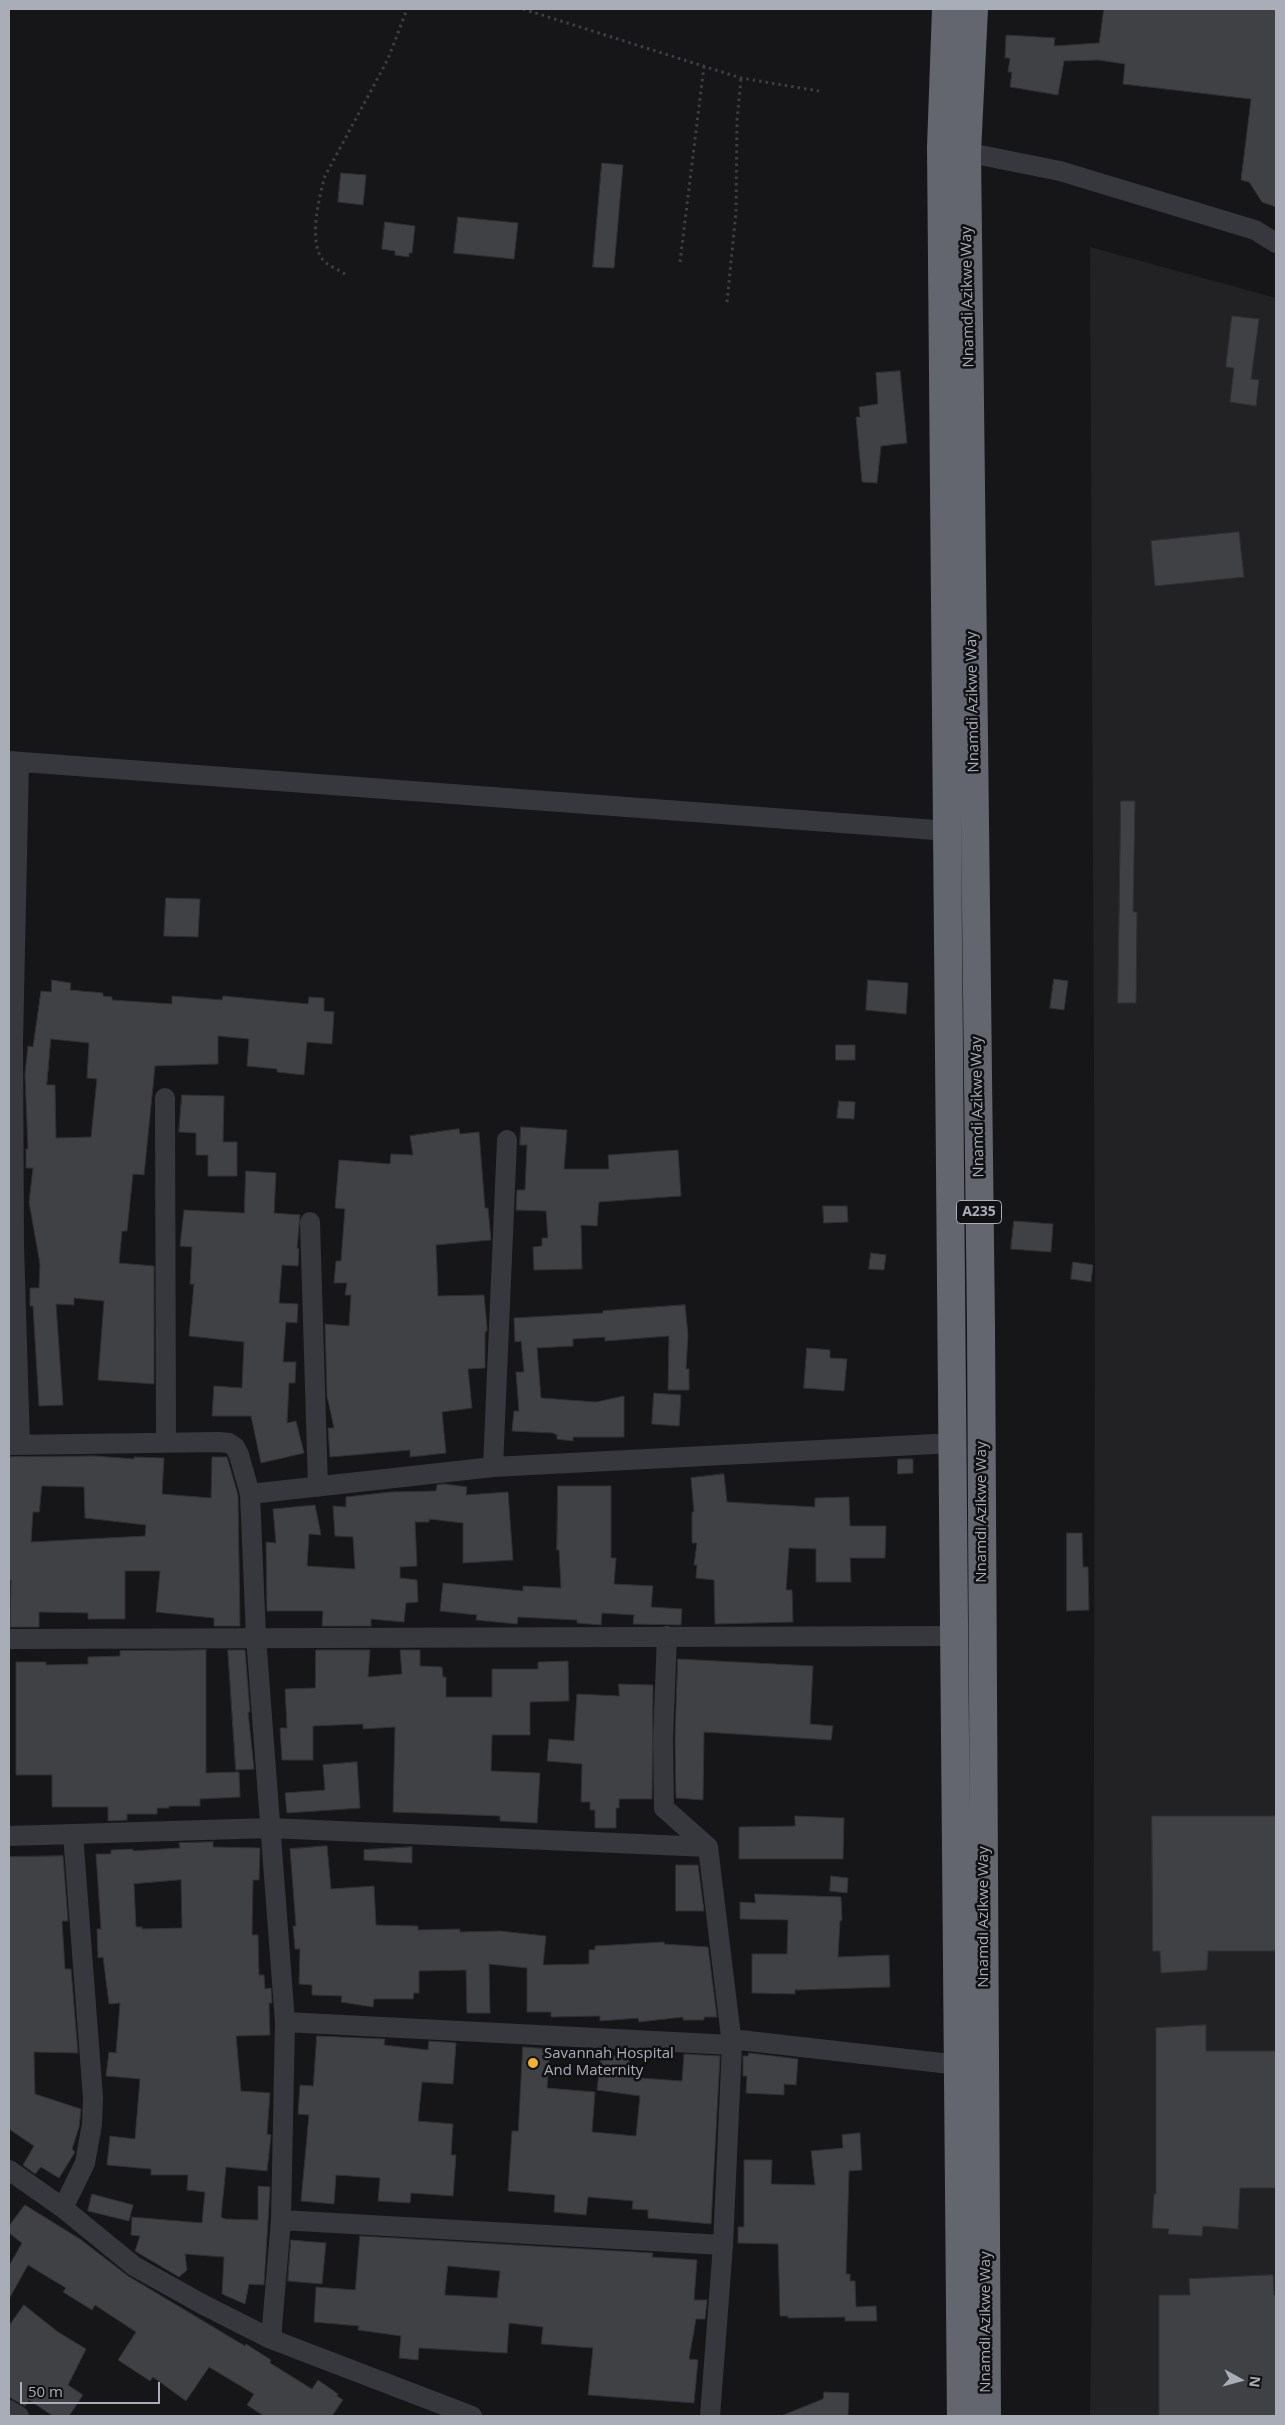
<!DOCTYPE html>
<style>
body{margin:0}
#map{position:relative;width:1285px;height:2425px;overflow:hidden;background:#161618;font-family:"Open Sans",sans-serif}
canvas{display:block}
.frame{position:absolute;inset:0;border:10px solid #a8adb8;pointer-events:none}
.north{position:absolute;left:1215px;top:2355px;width:50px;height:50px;-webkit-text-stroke:4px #111113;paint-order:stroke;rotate:97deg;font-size:14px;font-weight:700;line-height:20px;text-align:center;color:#a8adb8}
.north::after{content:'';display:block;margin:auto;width:18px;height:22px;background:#a8adb8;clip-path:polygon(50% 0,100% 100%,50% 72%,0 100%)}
.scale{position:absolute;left:20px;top:2382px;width:140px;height:22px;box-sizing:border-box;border:2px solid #a8adb8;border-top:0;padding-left:6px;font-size:15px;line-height:18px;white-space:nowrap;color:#a8adb8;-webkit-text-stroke:4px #111113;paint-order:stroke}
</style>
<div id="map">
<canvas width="1285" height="2425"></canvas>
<div class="frame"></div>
<div class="north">N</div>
<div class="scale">50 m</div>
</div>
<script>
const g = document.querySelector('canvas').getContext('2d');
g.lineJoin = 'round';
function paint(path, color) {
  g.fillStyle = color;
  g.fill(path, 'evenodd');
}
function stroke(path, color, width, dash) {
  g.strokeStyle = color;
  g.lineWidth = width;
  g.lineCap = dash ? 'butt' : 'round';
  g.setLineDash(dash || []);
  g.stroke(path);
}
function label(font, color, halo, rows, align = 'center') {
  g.font = font + ' "Open Sans",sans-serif';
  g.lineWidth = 5;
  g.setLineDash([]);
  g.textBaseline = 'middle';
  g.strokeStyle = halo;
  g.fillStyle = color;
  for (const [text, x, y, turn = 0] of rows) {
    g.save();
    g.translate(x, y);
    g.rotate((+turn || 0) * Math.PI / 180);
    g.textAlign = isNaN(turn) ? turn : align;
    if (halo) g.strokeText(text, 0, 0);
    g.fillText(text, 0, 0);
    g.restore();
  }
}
paint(new Path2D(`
 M1090,247l186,51v2118h-186l3,-240 2,-899z`), '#222225');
const building = new Path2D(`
 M1104,9h172v198l-14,-5 -13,-20 -8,-2 10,-81 -128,-15 2,-20 -27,-4 -34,1 -6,34 -48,-8 2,-15h-4l2,-14h-5l1,-23 49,3 -1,8 45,-3z
 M602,163l21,2 -9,103 -21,-1z
 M341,173l25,2 -3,30 -25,-3z
 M458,217l60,6 -4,36 -60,-6z
 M385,222l30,4 -3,27h-3v4l-14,-2v-4l-13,-2z
 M1232,316l27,3 -8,60 8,1 -3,26 -26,-4 4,-34 -8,-1z
 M900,371l7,72 -26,3 -4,37 -15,-1 -6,-65h4l-1,-10 19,-3 -2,-31z
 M1239,532l5,45 -89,9 -4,-45z
 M1121,801h14l-2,111h4l-1,91h-18z
 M166,898l34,1 -2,38 -34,-1z
 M1054,979l14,2 -4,29 -14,-2z
 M52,980l19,3 -1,7 33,3v3l9,1v3l60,4v-8l50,4 1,-4 85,8 1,-7 15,1v13l10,1 -2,32 -25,-2 -3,33 -27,-3v-3l-30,-3 2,-27 -31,-3v28l-63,2 -11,109 -11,-1 -6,57h-5l-3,32 35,3v118l-56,-4 6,-79 -30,-3v7l-18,-1 7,101 -24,1 -6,-100h-3v-18h9l1,-24 -11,-62 4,-34h-7v-19h2l-3,-75 3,-28 5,1 8,-56 10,1zM51,1039l38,4 -2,35 10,1 -6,58 -35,1 -1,-53h-8z
 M868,980l40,3 -2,31 -40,-4z
 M836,1045h19v15h-19z
 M182,1095l42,1 -1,46h14v34h-29v-21h-12v-22l-17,-1z
 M839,1101l16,1 -1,17 -17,-1z
 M521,1127l46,3 -3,39h45l-1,-14 70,-5 3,46 -82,6 -2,24 -16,-1 1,44 -48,1 -1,-23 9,-1v-8h6l-2,-27 -30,-1 1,-20h8l2,-45h-7z
 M459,1129l1,5 19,-2 6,76h3l3,32 -55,5 2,51 46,-1 3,32v4l-2,1v36l-17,1 4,39 -30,4 4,41 -36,4v-7l-80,7 -2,-29h6l-7,-32 -2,-72 24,2 2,-31h-6l2,-12h-13l2,-22h5l4,-52 -10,-1 4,-48 51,4 1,-10 22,1 -3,-19z
 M246,1171l30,2 -2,40 26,2 -3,33 2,1 -1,17 -16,-1 -3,38 19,1 -1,19 -11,-1 -3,40h13l-1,21h-6l-2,40 9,-2 8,32 -43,10 -10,-47h-39l2,-30 28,2 2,-46 -55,-6 5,-52h-4l2,-37 -12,-1 4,-36 60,3z
 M823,1206h24l1,16 -24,1z
 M1014,1221l39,3 -2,28 -40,-3z
 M871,1253l15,2 -2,15 -15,-1z
 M1073,1262l20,3 -2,17 -20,-3z
 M685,1305l3,30 -2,34h3v21h-21l1,-54 -64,5v-4l-32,2v7l-36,2 4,50 55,4 28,-6v41h-51v4l-16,-2v-4l-4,-2 -41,-2 2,-20h5l-3,-39h8l-3,-31 -6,1 -1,-24 89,-5v-2z
 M807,1348l23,2v8l17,1 -3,32 -40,-3z
 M654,1393l27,2 -2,31 -27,-2z
 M95,1456l39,3v-2l30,1 -2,36 49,4 1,-41h15l11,38 2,131h-26v-8l-58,-6 4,-41h-35v48h-37v-6l-49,-1v15h-29l1,-47h-2v-123zM42,1486l42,1 1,31 61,7 -1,11 -114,6 2,-30h6z
 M898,1459h15v14l-15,1z
 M724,1474l3,28 88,5v-9l34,-1 1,29h36l-1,32h-35l1,24h-35v-33l-27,-1 -3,42h6l1,32 -78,2 -1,-44 -18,-2 1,-13h-3l3,-22h-5v-31h2l-3,-34z
 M444,1484l23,3 -1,8 42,-3 5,68 -50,3v-40l-34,-4v3h-14l2,44 -17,1v11l17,2 1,22 -12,1 -2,19 -33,-3v7h-49l1,-15h-56l-1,-69 10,1 -3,-34 42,-4 6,30 -12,-1 -2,32 48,3 -2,-32 -18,-1 -2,-30 13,1v-10l44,-5 46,-1 1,-6z
 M558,1486h53v72h5l-2,26 39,2 -2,21 31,2 -1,16 -48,-1 1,-9 -32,-2 -1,12 -24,-2v-3l-59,-3 -1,7 -41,-4 1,-5 -37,-4 3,-28 80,8v-5l38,2 -2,-38h-2z
 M1067,1533h15l1,34h5l1,43 -22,1z
 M206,1650v123l33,-1 1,25 -40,2v7h-31v2h-12v6h-30v6l-19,1v-14h-56v-32h-36v-113h30v3l42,-1v-7l32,-1v-5z
 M228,1650h17l5,62h-2l6,57 -18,1z
 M316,1650h54l-2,27 34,-3 -2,-24h20v16l22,1 1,10h3v20h46v-28h46v-7l30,-1 1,40 -39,1v33h-38l-1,36 49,2 -3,50 -37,-2v-5l-107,-4 2,-85 -32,2v-5l-50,2v34h-31l-2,-32h7l-2,-39 30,-1z
 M678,1659l135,7 -3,58 23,2 -2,14 -127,-8 -1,68 -27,-2 -1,-60z
 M619,1684l34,1 -1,114h-33v9h-3v20h-21v-18h-5v-8h-9l1,-38 -35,-3 2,-22 25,2 3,-47 42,2z
 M357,1762l3,46 -73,5 -2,-20 40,-3 -2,-25z
 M795,1816l49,2 -1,41h-104v-32l56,-1z
 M1152,1816h124v135h-68l-1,19 -46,3 -1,-22h-7z
 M213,1842v5l47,1 -1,32h-6l-1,55h6l1,40h5l1,14 6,-1 1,15h-3l1,32 -34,1 5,55 29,2 -3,41 4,1 -4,36 -41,-4 -5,50 4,2 33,1v-34l12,1 -6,98 -15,-1 -4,20 -23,-10 2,-37 -39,-3 2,16 -8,7 -44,-26 5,-15 -9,-1 1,-18 70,6 3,-31 -18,-2 1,-15h-37v-6l-44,-4 3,-29 25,3 5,-60 -34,-3 3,-24 7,1 4,-50 -11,1 -6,-47 -5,1 -1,-29h4l-5,-75h15v-4l22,-1v2l47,-3 -1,-5zM181,1880l1,48 -40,1v-2h-6l-2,-43z
 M327,1846l4,43 43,-3 2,39 42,1v4l42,-1v3l40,-1 46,5 -3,29 46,-1v-14h6v-4l69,-4v2l44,3 9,70h-13v3h-21v-3l-44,5 -1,-4 -38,3v-5l-49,1v-5h-24v-44l-38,-4 1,49h-23l-1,-43 -47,1v22h-5l-1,6h-39l-1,8 -32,-5 1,-6 -30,-1v-10l-13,-1 1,-35h-5l-2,-23h3l-6,-77z
 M412,1847v16l-48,-3v-10z
 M63,1856l5,65h-6l3,48h6l7,84 -44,-1 1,42 46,15 -2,18 -7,22 3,3 -16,26 -18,-11 -6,7 -12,-9 11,-19 -25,-17v-272z
 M676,1865h22l6,46h-28z
 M831,1876l17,2 -1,15 -17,-2z
 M755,1894l86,3 1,23 -2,1 -2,36 51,-2 1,32 -95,3v4l-43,-1v-39h35l1,-34 -48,-1v-17l15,1z
 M1206,2025v26h70v137h-36l-2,41 -35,-3 -1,10 -34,-2 1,-5 -17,-1 2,-34h2v-166z
 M317,2036l68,3 -1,6 44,5 1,-9 27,2 -3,41 -31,-2 -4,39 35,3 -2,31h5l-3,41 -42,-3 -1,10 -32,-2 2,-23 -44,-3 -2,29 -33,-3 8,-86 -11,-1 2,-29 13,1z
 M523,2047l27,2 -3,39 48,4 -3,40 44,4 4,-40 -43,-6 4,-36 28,4 -2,19 55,4 2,-27 36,2 -9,168 -63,-6v-8l-16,-1 1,-8 -45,-4 -2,18 -32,-3 1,-17 -47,-4 4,-60h6z
 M749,2053l49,6 -2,26 -12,-1v11l-38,-2 1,-17h-4v-20h5z
 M860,2133l2,37 -13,1 -3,103h4v7h5l1,26 20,-1 1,15h-32v-4l-57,1v-2h-8l-2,-72 -40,-1v-16h6v-67h28l-1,24 44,1 -4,-34 32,-3 -1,-13z
 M92,2194l41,11 -4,16 -41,-10z
 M25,2205l55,34 48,37 117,70 1,-2 25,16 -1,3 42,26 6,-9 20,14 -1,2 6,4 -11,16h-68l-17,-11 7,-11 -45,-27 -23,34 -33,-24 -3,4 -32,-21 18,-28 -41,-27 -3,5 -29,-18 3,-4 -38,-23 -19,34v-33l13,-23 -13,-10v-7z
 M360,2236l293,17 -1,4 45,3 -3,40h13l-2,19h-9l-7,40 9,1 -4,43 -106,-8 5,-47 -52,-4 2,-17 -34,-4 -2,30 -88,-5 -1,12 -19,-2 2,-22 -43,-6 1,-4 -45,-4 2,-35 39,3zM448,2266l52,5 -3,27 -52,-3z
 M291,2240l35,3 -4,41 -34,-3z
 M1273,2275l1,20h2v121h-117v-121h31l-1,-16z
 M24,2305l34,27 28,17 -18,36 15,10 -14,21h-16l-24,-16 -4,6 -16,-9v-71z
 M824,2392l25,1 -1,23h-67l42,-17z`);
paint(building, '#404145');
stroke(building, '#303034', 1);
stroke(new Path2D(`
 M523,9l218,69 78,13
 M680,262l24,-196
 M345,274c-6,-4 -14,-7 -20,-12 -18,-16 -6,-65 0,-86l63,-117 19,-50
 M727,302l9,-90 1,-92 4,-42`), '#3d3f44', 3, [2.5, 4]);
stroke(new Path2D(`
 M955,150l105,21 195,59 21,13
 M9,761l940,70
 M19,762l-6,280 1,203 6,200
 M165,1098l1,344
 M310,1222l8,265
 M9,1445l209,-3 11,1 6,4 4,8 11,39 6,143 29,385 -4,198 -10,119
 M493,1467l14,-327
 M250,1494l243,-27 461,-24
 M667,1636l-4,102 1,70 44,39 24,198 -9,200 -13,171
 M9,1639l946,-3
 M9,1836l260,-8 439,19
 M285,2022l447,23
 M731,2039l228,26
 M9,2170l54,38 71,58 68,38 69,35 201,77
 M63,2208l22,-45 7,-39 1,-26 -20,-264
 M281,2220l442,25
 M9,2410l10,6`), '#37383d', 20);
stroke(new Path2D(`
 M946,9l-5,138 20,2269
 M974,9l-7,143 14,1174 6,1090`), '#63666e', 28);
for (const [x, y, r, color] of [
 [533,2063,6,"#f2b134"]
]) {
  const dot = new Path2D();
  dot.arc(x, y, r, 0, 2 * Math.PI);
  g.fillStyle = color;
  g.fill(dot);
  stroke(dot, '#111113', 2);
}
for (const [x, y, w] of [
 [979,1212,45]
]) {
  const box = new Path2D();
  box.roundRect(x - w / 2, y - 11.5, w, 23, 4);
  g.fillStyle = '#111113';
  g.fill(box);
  stroke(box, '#a8adb8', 1);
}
label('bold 14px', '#a8adb8', null, [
 ["A235",979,1212]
]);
label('15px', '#a8adb8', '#111113', [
 ["Nnamdi Azikwe Way",968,297,-91],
 ["Nnamdi Azikwe Way",973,702,-91],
 ["Nnamdi Azikwe Way",978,1107,-91],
 ["Nnamdi Azikwe Way",982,1512,-90],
 ["Nnamdi Azikwe Way",984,1917,-90],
 ["Nnamdi Azikwe Way",986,2322,-90]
]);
label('15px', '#a8adb8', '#111113', [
 ["Savannah Hospital",544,2054],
 ["And Maternity",544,2071]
], 'left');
</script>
